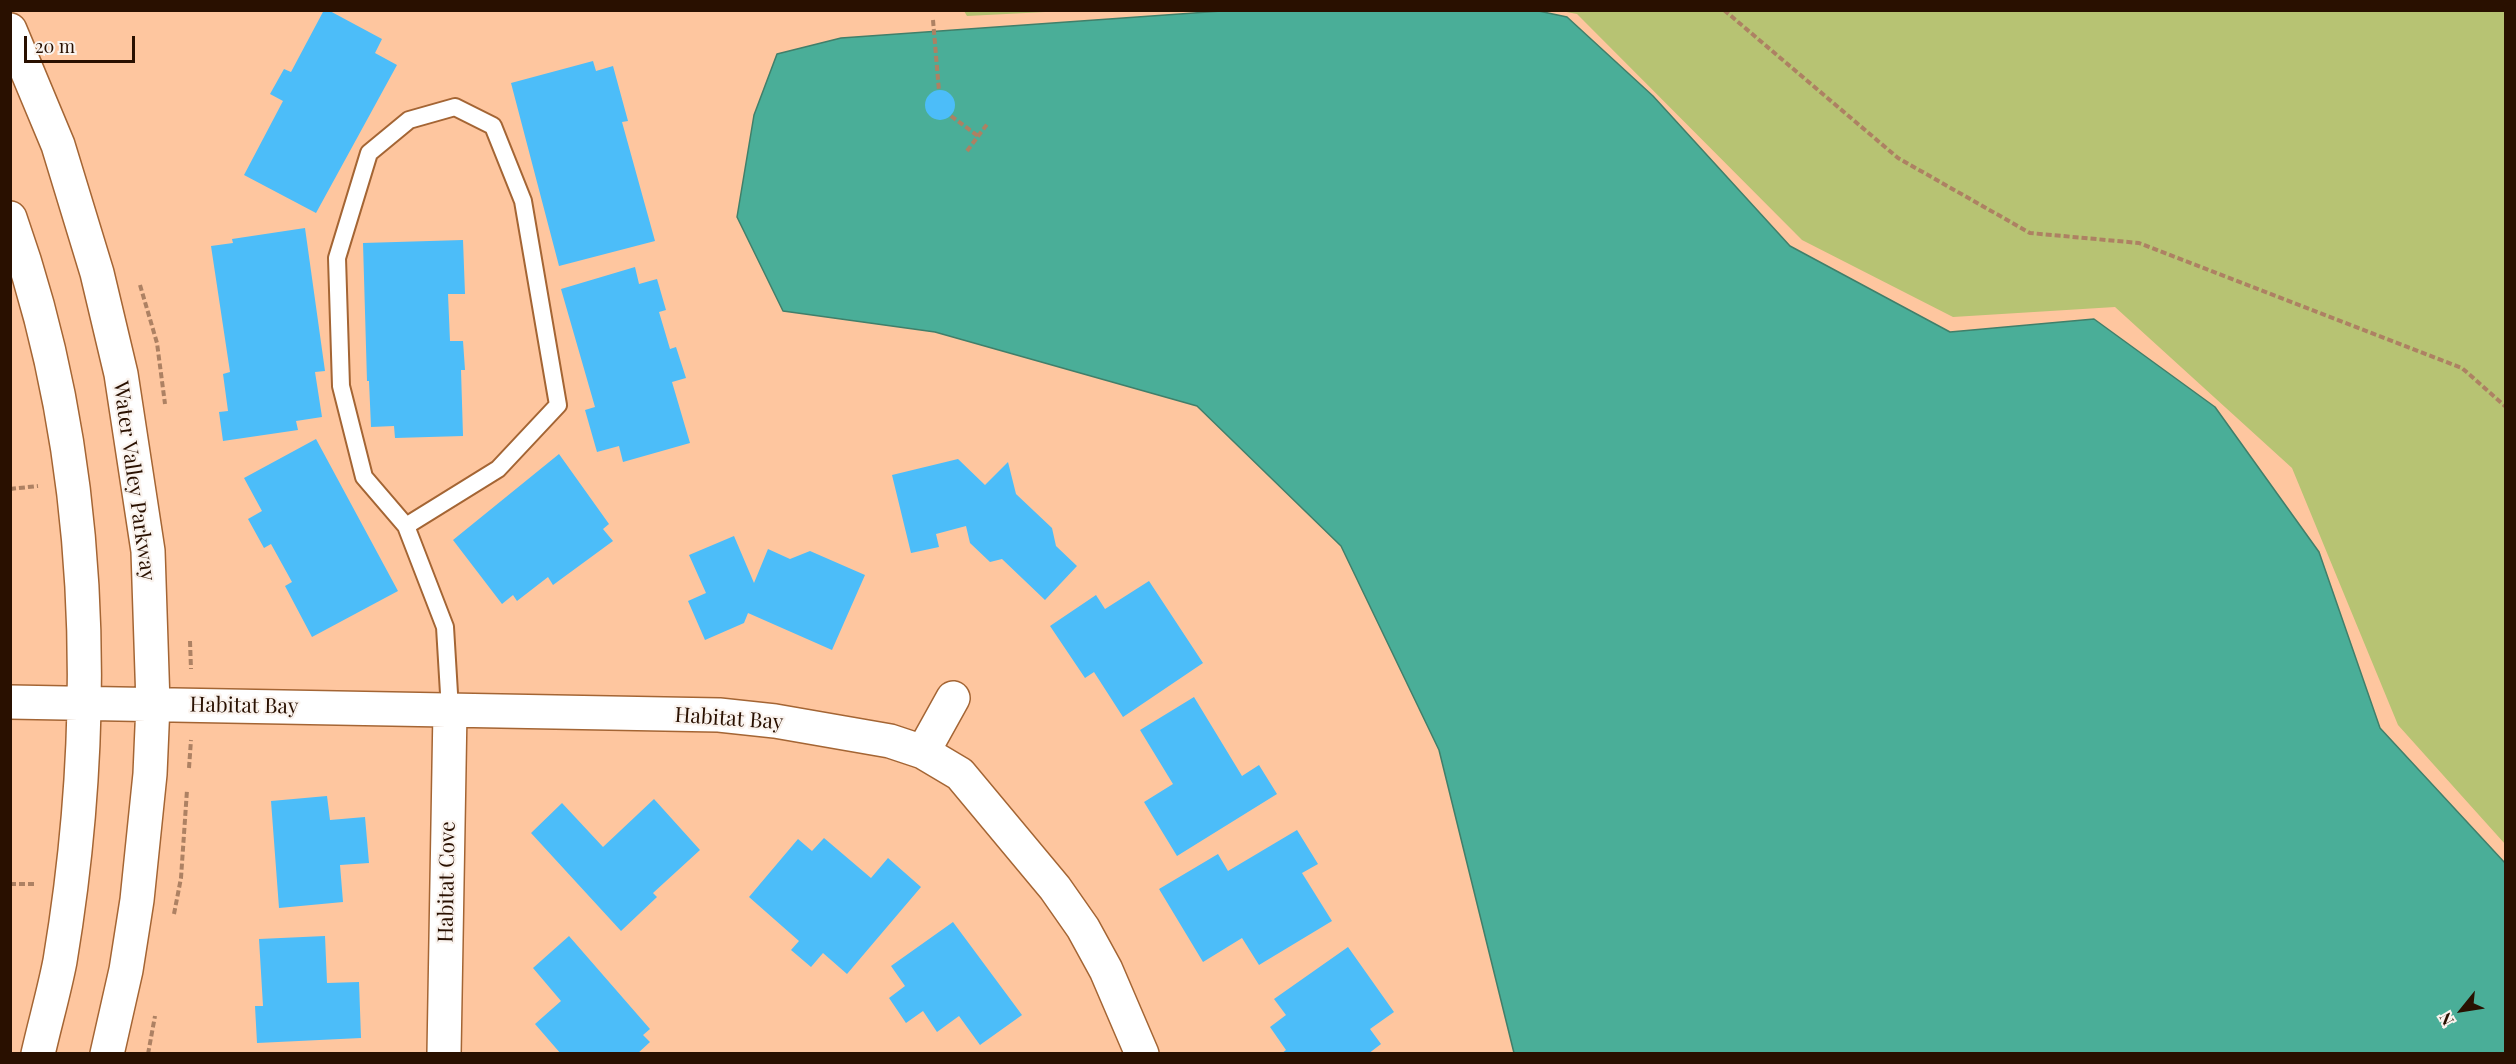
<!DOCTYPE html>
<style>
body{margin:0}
#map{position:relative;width:2516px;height:1064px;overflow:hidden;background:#fec69f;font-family:"Playfair Display",serif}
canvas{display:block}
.frame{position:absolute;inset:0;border:12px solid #291000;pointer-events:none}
.north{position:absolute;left:2432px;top:980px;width:60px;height:60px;-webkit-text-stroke:4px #faf3ee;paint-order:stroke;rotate:240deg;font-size:16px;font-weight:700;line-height:24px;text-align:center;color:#291000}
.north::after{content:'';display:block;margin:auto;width:21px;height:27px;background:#291000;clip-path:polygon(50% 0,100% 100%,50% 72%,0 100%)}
.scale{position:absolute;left:24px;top:36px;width:111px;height:27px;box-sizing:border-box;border:3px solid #291000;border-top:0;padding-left:8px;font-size:18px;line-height:21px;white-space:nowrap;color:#291000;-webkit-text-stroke:4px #faf3ee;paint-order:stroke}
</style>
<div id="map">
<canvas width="2516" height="1064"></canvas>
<div class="frame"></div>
<div class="north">N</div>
<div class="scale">20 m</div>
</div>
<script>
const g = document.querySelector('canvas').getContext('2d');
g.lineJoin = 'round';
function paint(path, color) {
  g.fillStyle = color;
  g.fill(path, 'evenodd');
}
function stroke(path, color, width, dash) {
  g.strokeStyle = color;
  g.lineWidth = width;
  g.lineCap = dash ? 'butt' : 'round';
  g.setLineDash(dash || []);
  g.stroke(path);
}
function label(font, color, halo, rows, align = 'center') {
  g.font = font + ' "Playfair Display",serif';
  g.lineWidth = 4.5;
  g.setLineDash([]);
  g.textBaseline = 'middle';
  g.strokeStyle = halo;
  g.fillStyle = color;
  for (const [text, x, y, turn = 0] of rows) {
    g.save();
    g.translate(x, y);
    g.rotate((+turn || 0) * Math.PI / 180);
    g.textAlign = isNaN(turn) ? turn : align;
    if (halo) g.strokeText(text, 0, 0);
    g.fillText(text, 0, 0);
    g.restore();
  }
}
paint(new Path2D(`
 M964,11h101l-98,5z
 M1561,11h944v833l-107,-119 -106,-257 -177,-161 -162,10 -151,-77 -225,-226z`), '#b7c373');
const water = new Path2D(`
 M1236,10h298l33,7 86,79 137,150 160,86 144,-13 121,88 104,145 61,176 125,135v190h-991l-75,-303 -98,-204 -144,-140 -262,-74 -152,-21 -46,-94 17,-102 23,-61 64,-16z`);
paint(water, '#4aae98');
stroke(water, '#407f6a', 1.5);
paint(new Path2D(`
 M324,10h4l54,29 -7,14 22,12 -81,148 -72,-38 39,-74 -13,-7 14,-25 7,3z
 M593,61l3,10 17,-5 15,55 -6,1 33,119 -96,25 -48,-183z
 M925 105a15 15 0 1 1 30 0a15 15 0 1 1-30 0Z
 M305,228l20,143 -10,1 7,45 -26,4 2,9 -75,11 -4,-29 9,-1 -5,-37 7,-2 -19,-126 22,-3 -1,-4z
 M463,240l2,54h-17l2,47h13l2,29h-4l2,66 -68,2 -1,-12 -23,1 -2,-46h-2l-4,-138z
 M635,267l4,17 18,-5 9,31 -7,2 11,37 6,-2 10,31 -14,4 18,61 -67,19 -4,-16 -22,6 -12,-42 10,-3 -34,-118z
 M316,439l82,152 -86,46 -27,-51 7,-4 -21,-38 -7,4 -16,-29 14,-8 -18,-33z
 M559,454l50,70 -6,5 10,12 -60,44 -5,-8 -31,24 -4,-6 -11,9 -49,-64z
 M958,459l27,26 23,-23 8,32 36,34 4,18 21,20 -32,34 -43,-41 -12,3 -20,-19 -4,-17 -30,8 3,13 -28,6 -19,-78z
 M734,536l20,47 14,-34 22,10 20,-8 55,24 -33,75 -84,-37 -4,10 -39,17 -17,-39 18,-8 -17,-38z
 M1149,581l54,82 -80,54 -29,-45 -9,6 -35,-52 46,-31 9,14z
 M1194,697l48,79 17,-11 18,29 -100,62 -33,-54 29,-18 -33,-54z
 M327,796l3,24 35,-3 4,46 -29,2 3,37 -64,6 -8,-107z
 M654,799l46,51 -47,43 4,4 -36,34 -90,-98 31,-30 41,44z
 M1297,830l21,34 -16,9 30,48 -73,44 -17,-27 -39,24 -44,-73 59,-35 10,17z
 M824,838l47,40 17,-20 33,29 -74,87 -24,-21 -12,14 -20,-17 8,-9 -50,-44 49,-58 14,12z
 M953,922l69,93 -42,30 -21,-29 -22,16 -14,-21 -17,12 -17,-25 16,-12 -14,-20z
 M325,936l2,47 32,-1 2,56 -104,5 -2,-37h8l-4,-67z
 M569,936l81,93 -7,6 7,7 -13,12h-76l-26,-30 26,-23 -28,-33z
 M1348,947l46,65 -24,17 11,15 -13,10h-87l5,-4 -16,-23 16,-12 -12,-16z`), '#4cbdf9');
const service = new Path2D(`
 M406,526l-42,-49 -23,-91 -4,-128 32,-105 40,-33 46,-13 38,19 30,75 35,204 -60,64 -92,57 39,101 5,83`);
const minor = new Path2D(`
 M10,30l48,115 39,128 24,101 27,177 5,153 -3,70 -13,126 -11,70 -19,84
 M10,218c84,236 91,497 50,743 -6,31 -15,62 -22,93
 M10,702l709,13 56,6 115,20 33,11 37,22 95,114 28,40 23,42 36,84
 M923,752l30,-54
 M444,1054l6,-344`);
stroke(service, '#a46534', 20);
stroke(minor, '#a46534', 36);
stroke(new Path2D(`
 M1724,10l174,148 132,75 109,10 323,125 44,39
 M933,20l6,71
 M951,116l27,20
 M967,151l21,-28
 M140,285l17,58 8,61
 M10,489l28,-3
 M190,641l1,28
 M189,768l2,-28
 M10,884h24
 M174,914l7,-36 6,-88
 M148,1054l7,-38`), '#ad8163', 4, [6, 3]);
stroke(service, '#fff', 16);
stroke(minor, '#fff', 33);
label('21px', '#291000', '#faf3ee', [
 ["Water Valley Parkway",134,481,82],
 ["Habitat Bay",244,706,1],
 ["Habitat Bay",729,719,4],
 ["Habitat Cove",447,882,-89]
]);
</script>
